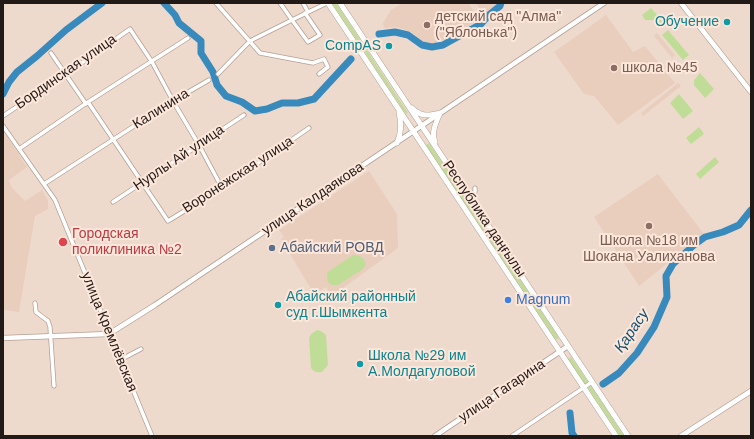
<!DOCTYPE html>
<meta charset="utf-8">
<style>
body{margin:0}
#map{position:relative;width:754px;height:439px;overflow:hidden;background:#eedacd;font-family:Helvetica,sans-serif}
canvas{display:block}
.frame{position:absolute;inset:0;border:4px solid #221a16;pointer-events:none}
</style>
<div id="map">
<canvas width="754" height="439"></canvas>
<div class="frame"></div>
</div>
<script>
const g = document.querySelector('canvas').getContext('2d');
g.lineJoin = 'round';
function paint(path, color) {
  g.fillStyle = color;
  g.fill(path, 'evenodd');
}
function stroke(path, color, width, dash) {
  g.strokeStyle = color;
  g.lineWidth = width;
  g.lineCap = dash ? 'butt' : 'round';
  g.setLineDash(dash || []);
  g.stroke(path);
}
function label(font, color, halo, rows, align = 'center') {
  g.font = font + ' Helvetica,sans-serif';
  g.lineWidth = 4;
  g.setLineDash([]);
  g.textBaseline = 'middle';
  g.strokeStyle = halo;
  g.fillStyle = color;
  for (const [text, x, y, turn = 0] of rows) {
    g.save();
    g.translate(x, y);
    g.rotate((+turn || 0) * Math.PI / 180);
    g.textAlign = isNaN(turn) ? turn : align;
    if (halo) g.strokeText(text, 0, 0);
    g.fillText(text, 0, 0);
    g.restore();
  }
}
paint(new Path2D(`
 M403,3h65l12,17 -38,21 -12,3 -6,-2 -13,-10 -14,-5 -13,1 -1,-5 8,-13z
 M476,3h22l-14,12z
 M606,15l27,37 12,-6 30,37 -57,42 -24,-29 -10,-2 -30,-42z
 M657,33l18,22 -3,3 -18,-22z
 M678,83l3,3 -38,30 -2,-3z
 M3,130l24,37 -18,13 3,8 13,13 17,-11 6,10v9l-13,7 -16,96 -16,-2z
 M369,171l28,43 1,34 -66,48 -6,-9 -12,7 -33,-55 3,-2 -5,-7z
 M658,174l46,60 -65,52 -45,-69z`), '#e9cdbd');
paint(new Path2D(`
 M332,3h4l72,110 -2,1z
 M651,8l12,14 -5,2 -5,-4h-8l-3,-5z
 M668,30l21,25 -6,5 -21,-25z
 M700,73l14,16 -9,9 -11,-13v-5z
 M679,94l14,17 -10,8 -13,-16z
 M699,127l5,7 -13,10 -5,-6z
 M429,143l130,195 -3,2 -130,-195z
 M715,157l4,5 -19,17 -4,-5z
 M353,255c7,0 10,2 13,9l-3,5 -25,16c-9,2 -13,-5 -10,-13z
 M317,330l4,1 5,4 2,30 -6,7c-6,1 -8,0 -11,-4l-2,-30 2,-4z
 M571,357l17,25 -3,2 -17,-25z
 M591,386l33,50h-4l-32,-48z`), '#c0dd97');
stroke(new Path2D(`
 M164,3l11,12 4,8 22,18v12l12,19 4,13 9,11 16,6 13,9 12,-2 15,-6h16l16,-4 37,-40
 M379,34l16,-2 13,3 14,10 10,2 11,-2 38,-21 8,-9 11,-9 1,-3
 M3,94l6,-12 8,-10 20,-16 29,-26 36,-27
 M603,384l16,-11 18,-20 17,-26 13,-30 -1,-21 7,-12 21,-19 11,-8 18,-5 16,-7 12,-15
 M570,413l2,20 2,3`), '#398abc', 7);
const street = new Path2D(`
 M216,3l44,50 53,10 11,-4 4,8 -9,7
 M303,3l5,9
 M305,13l15,22 -12,7 -16,-22 35,-17
 M51,53l35,51
 M218,74l32,-33 42,-21 -12,-17
 M88,102l80,119 54,-33 87,-60
 M3,116l63,-42 64,-45 22,33 21,39 26,44 23,43
 M3,126l52,74 97,236
 M19,149l69,-47 100,-64
 M44,184l129,-83 36,-21
 M468,195l7,-3v-4
 M113,202l131,-87
 M35,303l1,9 12,9 2,6 4,59
 M120,360l21,-11
 M512,436l80,-54`);
const secondary = new Path2D(`
 M681,3l70,89
 M3,338l106,-4 46,-29 449,-302
 M435,436l133,-90
 M681,436l70,-45`);
const primary = new Path2D(`
 M328,3l288,433
 M340,3l288,433
 M412,108c9,9 17,8 28,5
 M435,142c-4,-10 1,-19 5,-29
 M397,143c5,-11 4,-20 2,-31`);
stroke(street, '#b4a094', 5);
stroke(secondary, '#b4a094', 6);
stroke(primary, '#b4a094', 6);
stroke(street, '#fff', 3.5);
stroke(secondary, '#fff', 4.5);
stroke(primary, '#fff', 5);
for (const [x, y, r, color] of [
 [727,22,4,"#0f9aa8"],
 [427,25,4,"#8d6e63"],
 [389,46,4,"#0f9aa8"],
 [614,68,4,"#8d6e63"],
 [649,226,4,"#8d6e63"],
 [63,242,5,"#e0444e"],
 [272,248,4,"#5c6f8a"],
 [508,300,4,"#3f7fe0"],
 [278,305,4,"#0f9aa8"],
 [360,364,4,"#0f9aa8"]
]) {
  const dot = new Path2D();
  dot.arc(x, y, r, 0, 2 * Math.PI);
  g.fillStyle = color;
  g.fill(dot);
  stroke(dot, '#fce7da', 1.5);
}
label('14px', '#785e54', '#fce7da', [
 ["детский сад \"Алма\"",435,17],
 ["(\"Яблонька\")",435,33],
 ["школа №45",622,68],
 ["Школа №18 им",649,241,"center"],
 ["Шокана Уалиханова",649,257,"center"]
], 'left');
label('14px', '#0d838f', '#fce7da', [
 ["Обучение",719,22],
 ["CompAS",381,46],
 ["Абайский районный",286,297,"left"],
 ["суд г.Шымкента",286,313,"left"],
 ["Школа №29 им",368,356,"left"],
 ["А.Молдагуловой",368,372,"left"]
], 'right');
label('14px', '#221a16', '#fce7da', [
 ["Бординская улица",66,72,-35],
 ["Калинина",161,109,-32],
 ["Нурлы Ай улица",179,158,-34],
 ["Воронежская улица",238,175,-33],
 ["улица Калдаякова",313,199,-34],
 ["Республика даңғылы",484,219,56],
 ["улица Кремлёвская",109,332,68],
 ["улица Гагарина",502,391,-34]
]);
label('14px', '#be3a42', '#fce7da', [
 ["Городская",72,234],
 ["поликлиника №2",72,250]
], 'left');
label('14px', '#4e5e75', '#fce7da', [
 ["Абайский РОВД",280,248]
], 'left');
label('14px', '#366cbe', '#fce7da', [
 ["Magnum",516,300]
], 'left');
label('italic 15px', '#145174', '#fce7da', [
 ["Қарасу",632,331,-56]
]);
</script>
